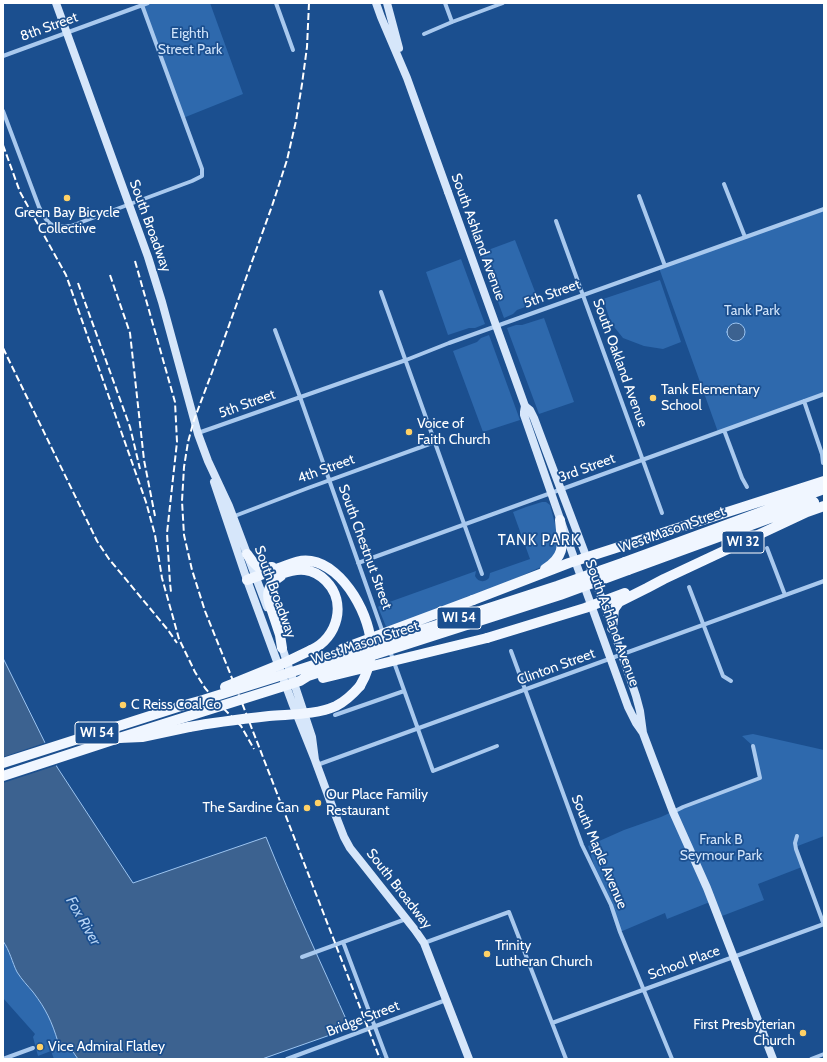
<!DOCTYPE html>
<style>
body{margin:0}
#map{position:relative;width:827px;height:1062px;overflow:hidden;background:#1b4f8f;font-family:Cabin,sans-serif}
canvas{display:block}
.frame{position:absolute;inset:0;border:4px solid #fff;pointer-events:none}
</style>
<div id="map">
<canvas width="827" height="1062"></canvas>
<div class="frame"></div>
</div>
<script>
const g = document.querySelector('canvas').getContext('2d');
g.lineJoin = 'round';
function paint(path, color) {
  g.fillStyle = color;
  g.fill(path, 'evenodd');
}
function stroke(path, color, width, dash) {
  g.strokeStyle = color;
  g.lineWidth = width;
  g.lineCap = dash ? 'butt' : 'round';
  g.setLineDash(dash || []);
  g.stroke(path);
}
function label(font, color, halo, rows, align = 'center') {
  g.font = font + ' Cabin,sans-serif';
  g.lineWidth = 3.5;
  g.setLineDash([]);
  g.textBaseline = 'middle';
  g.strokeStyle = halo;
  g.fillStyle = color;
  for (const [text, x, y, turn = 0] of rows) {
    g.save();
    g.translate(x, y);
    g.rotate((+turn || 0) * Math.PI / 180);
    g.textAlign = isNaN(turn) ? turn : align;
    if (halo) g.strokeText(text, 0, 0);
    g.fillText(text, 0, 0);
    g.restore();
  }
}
paint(new Path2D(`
 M148,3h62l33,91 -60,24 -41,-113z
 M824,209v185l-106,38 -59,-164z
 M515,240l24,62 -22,8 -4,4 -9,4 -24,-65z
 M461,259l24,65 -10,4h-6l-21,7 -22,-63z
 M660,280l21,62 -18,7 -19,-3 -21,-8 -12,-15 -8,-24z
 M544,318l30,84 -35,12 -32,-86 9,-3h6z
 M489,335l31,85 -37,12 -30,-81 24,-9 4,-4z
 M542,502h4l4,3 8,30 -1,18 -16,14 -42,19 -112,43 -9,-22 3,-2 95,-34 -1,5c3,6 9,7 14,2l1,-5 40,-14 -17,-47 13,-5z
 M753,734l71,16v86l-29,11 7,20 -44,17 6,16 -42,16 -7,-16 -48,19 -2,-6 -45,19 -22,-54 -10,-32 36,-16 37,-13 17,-8 82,-31 -7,-32 -11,-10z
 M3,941c7,10 9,21 14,31 5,8 11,14 16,20 13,17 19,30 25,50l13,7 7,10h-24l-3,-8 -13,5 -5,-19 2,-3 -32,-36z`), '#2e69ad');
const water = new Path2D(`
 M727 332a9 9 0 1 1 18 0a9 9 0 1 1-18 0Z
 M3,658l54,109 76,116 133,-46c26,65 56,128 84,191l-88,31h-184l-7,-10 -13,-7c-6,-20 -12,-33 -25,-50 -5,-6 -11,-12 -16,-20 -5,-10 -7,-21 -14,-31z`);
paint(water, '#3c6290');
stroke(water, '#9cc4f0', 1);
paint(new Path2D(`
 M47,742l11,23 -55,18v-26z`), '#1b4f8f');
stroke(new Path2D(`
 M276,3l17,47
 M445,3l7,19
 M424,34l28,-12 51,-19
 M3,56l145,-53
 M3,111l36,96c9,18 11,21 32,19l121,-45 10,-5v-7l-60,-164
 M724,184l21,53
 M639,196l26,70
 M556,221l106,292
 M381,292l101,282
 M275,330l25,67 83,236
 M804,401l18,53 1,9
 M724,430l18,48 5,9
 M198,433l208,-73 43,-17 375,-134
 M232,517l76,-29 127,-46
 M767,548l18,47
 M358,563l466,-169
 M689,587l34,89 8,5
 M390,651l43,120 64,-25
 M511,651l71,194 29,60 9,27 52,127
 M335,715l69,-24
 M317,765l507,-184
 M673,812l10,-5 77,-29 -7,-32
 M797,836l-2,7 1,6 28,76
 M343,942l44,117
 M424,943l85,-31 57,147
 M302,957l104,-38
 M552,1023l272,-99
 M3,1059l30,-11
 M287,1059l159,-59
 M811,1059l13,-5`), '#a9c9ee', 4);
stroke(new Path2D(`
 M56,3l92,254 14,45 36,132 10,27 21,45 38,101
 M376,3l5,14 26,61 41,114
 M387,3l12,45
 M214,482l33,98 46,125 22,55 17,46 12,31 6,11 12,15 53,67 9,13 45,116
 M281,644l31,93 3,23
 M643,733l-7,-10 -8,-16 -64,-177 -40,-115v-3l1,-6 5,4 4,8c34,92 71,184 102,278l4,15 3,22 9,24 21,55 34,76 66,171`), '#d6e6fa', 8);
stroke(new Path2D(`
 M247,554c9,12 10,16 25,13
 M625,562l199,-73
 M545,569c22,-14 17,-26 15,-49
 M628,570l186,-68
 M281,576c-10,6 -15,14 -12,26l11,33 2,13
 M272,577c11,-3 21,-9 33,-7 8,1 15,5 21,11 21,21 12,57 -15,69
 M247,580c11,-4 21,-8 32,-12 11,-4 20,-9 32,-7 33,5 61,57 60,88 0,14 -4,25 -11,37
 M473,600l96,-37 255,-82
 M612,628l2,-19 5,-7 28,-14 17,-9 143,-67 17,-6
 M487,638l98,-30 40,-15
 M3,763l178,-57
 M3,776l116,-38 23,-1 47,-10`), '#f0f6ff', 10);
stroke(new Path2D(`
 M309,3l-2,44 -5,37 -6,37 -9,39 -15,46 -58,161 -20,53 -6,22 -4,25 -2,34 2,34 8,35 13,41 37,92 138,356
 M3,145l17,47 46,83 80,227 9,33 7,43 17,61 16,33 10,16 11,13 25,25 13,23
 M135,261l40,141 2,40 -10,91 3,50 1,9
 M110,275l20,58 14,127 11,56
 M78,283l52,144 10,42
 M3,348l94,193 12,18 59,71 9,13`), '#fff', 2, [7, 3]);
stroke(new Path2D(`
 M448,192l77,214`), '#d6e6fa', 8);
stroke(new Path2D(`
 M342,649l131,-49
 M323,678l164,-40
 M225,687l59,-24 27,-13
 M181,706l22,-6 89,-28 265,-86 68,-24
 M189,727c27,-5 53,-8 80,-11 22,-2 47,-1 67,-10 10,-5 17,-12 24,-20
 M119,738l181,-57 8,-5 252,-81 68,-25`), '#f0f6ff', 10);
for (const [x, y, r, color] of [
 [67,198,4,"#ffd166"],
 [653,398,4,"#ffd166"],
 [409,432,4,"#ffd166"],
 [123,705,4,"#ffd166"],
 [318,803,4,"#ffd166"],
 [307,808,4,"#ffd166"],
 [487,954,4,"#ffd166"],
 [803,1033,4,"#ffd166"],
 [40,1047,4,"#ffd166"]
]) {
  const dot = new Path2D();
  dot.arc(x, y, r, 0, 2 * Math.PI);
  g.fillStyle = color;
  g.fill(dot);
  stroke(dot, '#1b4f8f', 1.5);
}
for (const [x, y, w] of [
 [743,542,42],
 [459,618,44],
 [97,733,44]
]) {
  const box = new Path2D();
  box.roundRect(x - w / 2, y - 11, w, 22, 3);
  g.fillStyle = '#1b4f8f';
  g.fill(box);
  stroke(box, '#fff', 1);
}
label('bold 13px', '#fff', null, [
 ["WI 32",743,542],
 ["WI 54",459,618],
 ["WI 54",97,733]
]);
label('14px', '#fff', '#1b4f8f', [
 ["8th Street",49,27,-20],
 ["South Broadway",150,226,70],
 ["South Ashland Avenue",478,237,70],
 ["5th Street",552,294,-20],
 ["South Oakland Avenue",620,363,70],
 ["5th Street",247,404,-20],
 ["3rd Street",587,468,-20],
 ["4th Street",326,469,-20],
 ["West Mason Street",672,530,-20],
 ["South Chestnut Street",365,547,70],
 ["South Broadway",275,592,70],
 ["South Ashland Avenue",612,623,70],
 ["West Mason Street",365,643,-18],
 ["Clinton Street",556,667,-20],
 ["South Maple Avenue",599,852,67],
 ["South Broadway",399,889,52],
 ["School Place",684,963,-20],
 ["Bridge Street",363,1019,-21]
]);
label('14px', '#cfe3fa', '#1b4f8f', [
 ["Eighth",190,34],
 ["Street Park",190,50],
 ["Tank Park",752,311],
 ["Frank B",721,840],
 ["Seymour Park",721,856]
]);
label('14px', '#fff', '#1b4f8f', [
 ["Green Bay Bicycle",67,213,"center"],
 ["Collective",67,229,"center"],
 ["Tank Elementary",661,390],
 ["School",661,406],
 ["Voice of",417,424],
 ["Faith Church",417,440],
 ["C Reiss Coal Co",131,705],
 ["Our Place Familiy",326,795],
 ["Restaurant",326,811],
 ["The Sardine Can",299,808,"right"],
 ["Trinity",495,946],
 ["Lutheran Church",495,962],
 ["First Presbyterian",795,1025,"right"],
 ["Church",795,1041,"right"],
 ["Vice Admiral Flatley",48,1047]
], 'left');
g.letterSpacing = '1px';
label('15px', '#fff', '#1b4f8f', [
 ["TANK PARK",539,541]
]);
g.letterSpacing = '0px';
label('italic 15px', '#b5d3f5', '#1b4f8f', [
 ["Fox River",83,921,60]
]);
</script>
